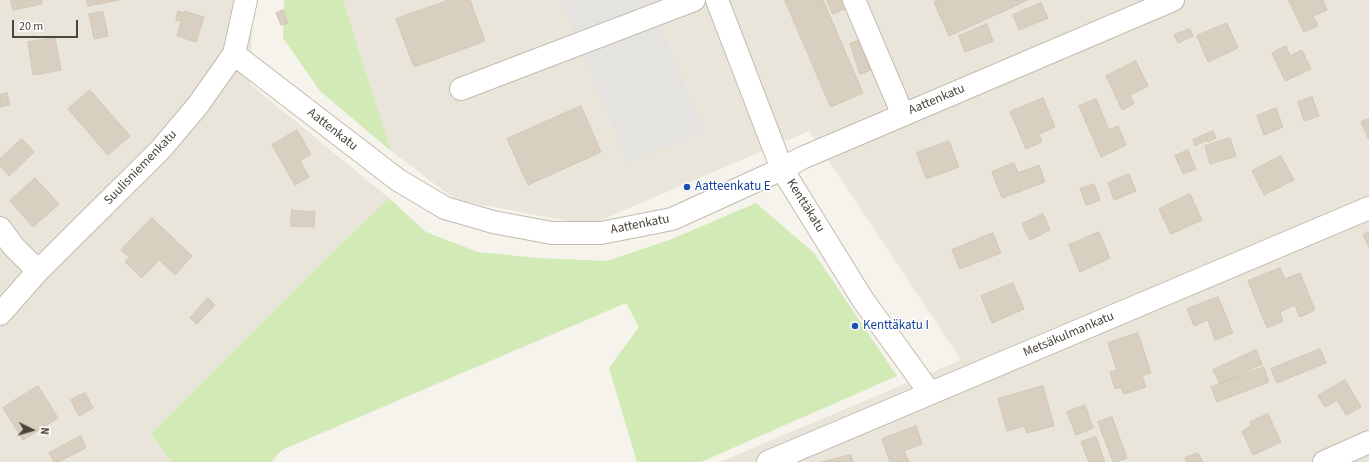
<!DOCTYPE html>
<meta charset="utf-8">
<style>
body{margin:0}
#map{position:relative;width:1369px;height:462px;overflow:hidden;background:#f6f3ec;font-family:"Source Sans 3",sans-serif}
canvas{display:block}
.north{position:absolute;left:12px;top:410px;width:40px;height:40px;-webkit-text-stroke:3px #fff;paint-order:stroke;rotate:95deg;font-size:11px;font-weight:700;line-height:16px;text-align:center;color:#4b4439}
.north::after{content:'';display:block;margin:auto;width:14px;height:18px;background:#4b4439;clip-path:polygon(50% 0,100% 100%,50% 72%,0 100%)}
.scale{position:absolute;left:12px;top:20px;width:66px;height:18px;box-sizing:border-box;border:2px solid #4b4439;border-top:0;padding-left:5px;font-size:12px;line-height:14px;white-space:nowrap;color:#4b4439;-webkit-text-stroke:3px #fff;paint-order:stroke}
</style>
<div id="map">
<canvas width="1369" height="462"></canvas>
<div class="north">N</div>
<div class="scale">20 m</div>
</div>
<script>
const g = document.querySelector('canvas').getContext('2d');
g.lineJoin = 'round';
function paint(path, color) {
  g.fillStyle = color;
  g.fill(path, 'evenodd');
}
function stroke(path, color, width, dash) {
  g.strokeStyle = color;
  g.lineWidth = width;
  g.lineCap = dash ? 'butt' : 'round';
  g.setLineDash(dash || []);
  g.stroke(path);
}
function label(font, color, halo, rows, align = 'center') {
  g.font = font + ' "Source Sans 3",sans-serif';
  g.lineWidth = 3;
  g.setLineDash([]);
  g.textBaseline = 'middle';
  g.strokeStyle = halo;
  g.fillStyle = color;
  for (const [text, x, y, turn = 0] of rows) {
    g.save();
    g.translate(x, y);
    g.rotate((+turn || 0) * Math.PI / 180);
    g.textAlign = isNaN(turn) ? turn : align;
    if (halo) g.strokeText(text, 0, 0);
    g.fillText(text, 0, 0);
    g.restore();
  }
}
paint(new Path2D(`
 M0,0h252l-1,85 138,113 -45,43 -193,193 21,28h-172z
 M343,0h1026v462h-649l241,-102 -152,-229 -220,94 -133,-25 -65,-49z`), '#eae5da');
paint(new Path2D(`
 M284,0h59l48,151 -71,-60 -37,-53z
 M389,198l37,34 52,20 59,6 70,3 65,-22 84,-36 58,50 83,123 -196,86h-64l-28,-94 30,-41 -13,-24 -344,147 -11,12h-99l-21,-28 193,-193z`), '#d2eab5');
paint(new Path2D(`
 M561,0h89l54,132 -76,31z`), '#e5e3e0');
const building = new Path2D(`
 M11,0h31v4l-29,6z
 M87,0h32l-31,6z
 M449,0h21l15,41 -71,26 -18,-48z
 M785,0h38l40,93 -32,14z
 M827,0h22l2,6 -18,8z
 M938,0h90l-79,36 -15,-34z
 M1289,0h34l4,10 -14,6 5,10 -14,6z
 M1041,3l7,15 -29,12 -6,-15z
 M283,10l5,13 -7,2 -5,-12z
 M178,11l6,2v-2l20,6 -8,25 -19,-6 4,-15 -5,-1z
 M103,12l5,24 -14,3 -5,-25z
 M1227,23l11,25 -30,14 -11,-26z
 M987,24l6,17 -28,11 -6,-16z
 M1190,29l3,7 -15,7 -4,-8z
 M55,38l6,32 -28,5 -5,-33z
 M866,38l11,30 -17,6 -10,-30z
 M1286,46l4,10 12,-6 9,19 -26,12 -13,-28z
 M1136,61l12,25 -18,9 4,9 -12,6 -16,-34z
 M90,90l40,46 -22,19 -40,-46z
 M7,93l3,12 -10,2v-12z
 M1312,97l7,19 -15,5 -6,-19z
 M1043,98l12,29 -16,7 3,8 -16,7 -16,-37z
 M1096,99l13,31 9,-4 8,19 -25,12 -22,-51z
 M581,106l20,46 -73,33 -21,-46z
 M1276,108l7,19 -19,8 -7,-19z
 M1369,119v21l-8,-18z
 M297,130l14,24 -11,7 9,16 -14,8 -23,-40z
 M1213,131l3,7 -8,4 -1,-2 -12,6 -2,-6z
 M1230,138l6,18 -26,8 -5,-18z
 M22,139l12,13 -25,24 -9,-10v-7z
 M949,141l10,26 -33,12 -9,-26z
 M1188,150l8,19 -13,5 -8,-18z
 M1281,156l13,24 -30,15 -12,-24z
 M1014,163l4,10 21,-8 6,17 -43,16 -10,-26z
 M1129,174l7,17 -22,9 -6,-17z
 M35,178l24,26 -26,23 -23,-26z
 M1094,184l6,16 -14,5 -6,-16z
 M1190,194l12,26 -31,14 -12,-25z
 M292,210l23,2 -1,15 -23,-1z
 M1043,214l7,16 -20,10 -8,-16z
 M152,218l40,38 -17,19 -16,-15 -17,18 -17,-16 4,-5 -8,-7z
 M1099,232l11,26 -30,14 -11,-27z
 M1369,232v15l-6,-12z
 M993,233l8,20 -41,16 -8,-19z
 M1280,268l5,11 15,-6 15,37 -15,7 -5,-12 -15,7 3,9 -16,7 -19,-47z
 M1013,283l11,26 -32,14 -11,-27z
 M1218,297l15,36 -18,7 -7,-20 -14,6 -7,-17z
 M208,298l7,7 -18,19 -7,-6z
 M1138,333l13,40 -9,3 4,11 -22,7 -3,-7 -6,2 -5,-17 7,-2 -9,-27z
 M1320,349l6,14 -49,20 -6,-14z
 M1256,350l6,14 -42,20 -7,-14z
 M1264,367l5,15 -52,20 -6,-15z
 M1345,380l16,27 -15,8 -9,-15 -12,7 -7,-11z
 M38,386l20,32 -35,22 -20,-32z
 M1043,386l11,40 -27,7 -3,-7 -17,5 -9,-32z
 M85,393l8,15 -14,8 -8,-16z
 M1085,405l8,23 -17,7 -9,-23z
 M1268,414l13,28 -28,13 -11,-24 9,-5 -1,-4z
 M1112,417l15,41 -11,4h-3l-15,-40z
 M916,426l6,18 -18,7 5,11h-19l-8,-23z
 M81,436l5,12 -28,14h-4l-5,-9z
 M1096,437l9,25h-16l-8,-20z
 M1198,453l5,9h-16l-2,-4z
 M851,455l2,7h-31z`);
paint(building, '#d8cfc1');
stroke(building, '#d3c7b4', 1);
const minor = new Path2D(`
 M717,0l65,169 81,131 67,93
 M854,0l49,115
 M234,54l164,126 47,28 48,14 59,11h49l71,-14 110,-50 20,-11 371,-158
 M461,89l233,-89
 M0,228l13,18 25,25
 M0,314l38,-43 123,-122 37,-44 36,-51 12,-54
 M768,462l601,-254
 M1324,462l45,-20`);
stroke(minor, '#c2bbae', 24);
stroke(minor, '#fff', 22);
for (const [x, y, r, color] of [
 [687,187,4,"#1a4fb4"],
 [855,326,4,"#1a4fb4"]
]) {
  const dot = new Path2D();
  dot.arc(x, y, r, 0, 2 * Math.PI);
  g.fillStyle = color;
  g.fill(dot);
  stroke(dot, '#fff', 1.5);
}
label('13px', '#4b4439', '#fff', [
 ["Aattenkatu",937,100,-23],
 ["Aattenkatu",332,130,38],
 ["Suulisniemenkatu",141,168,-46],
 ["Kenttäkatu",805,206,58],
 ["Aattenkatu",640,225,-11],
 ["Metsäkulmankatu",1069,335,-23]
]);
label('13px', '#164399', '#fff', [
 ["Aatteenkatu E",695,187],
 ["Kenttäkatu I",863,326]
], 'left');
</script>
